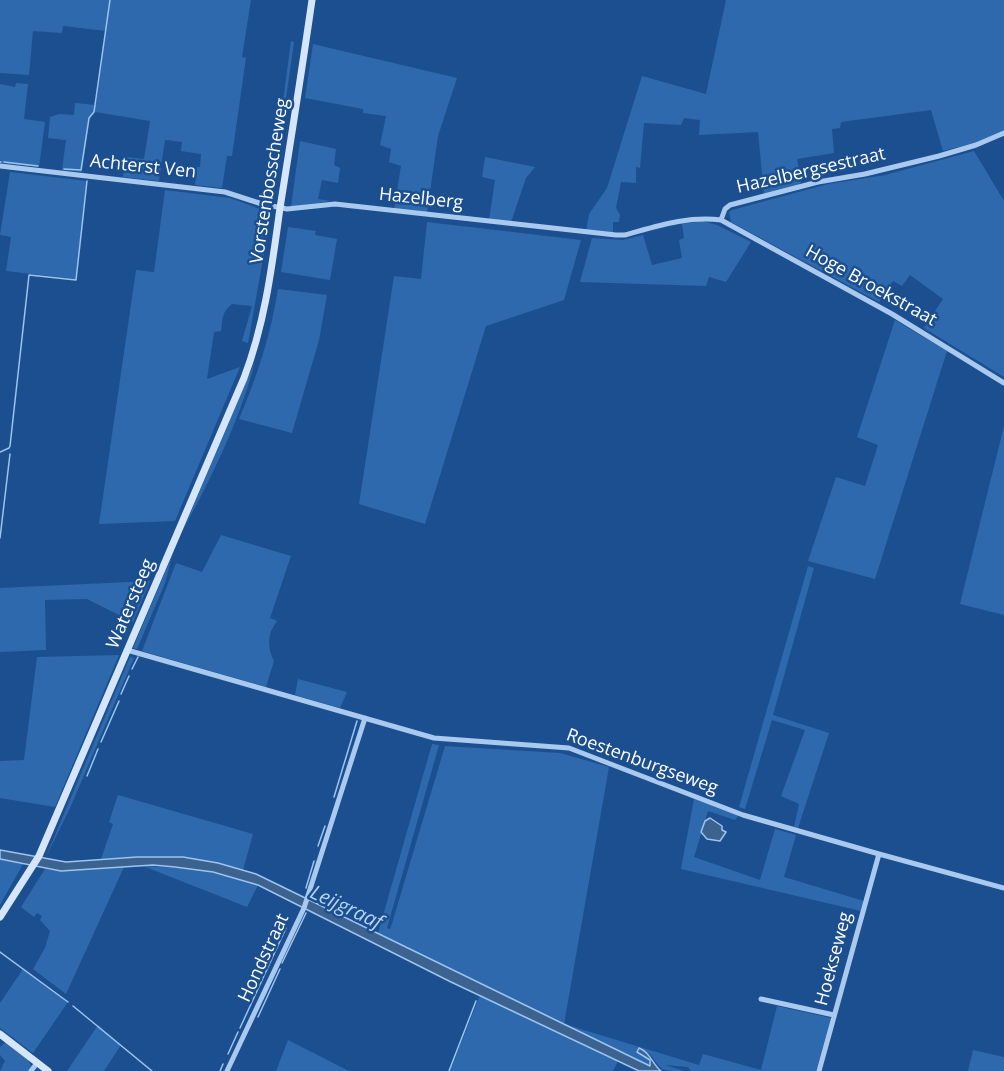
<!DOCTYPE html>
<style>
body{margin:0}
canvas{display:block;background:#1b4f8f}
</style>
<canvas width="1004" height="1071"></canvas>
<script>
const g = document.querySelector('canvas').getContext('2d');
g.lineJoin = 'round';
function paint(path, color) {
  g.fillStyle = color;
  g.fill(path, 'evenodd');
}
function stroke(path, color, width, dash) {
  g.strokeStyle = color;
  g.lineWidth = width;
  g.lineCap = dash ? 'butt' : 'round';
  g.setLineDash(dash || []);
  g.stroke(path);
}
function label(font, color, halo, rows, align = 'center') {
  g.font = font + ' "Open Sans",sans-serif';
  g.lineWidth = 5;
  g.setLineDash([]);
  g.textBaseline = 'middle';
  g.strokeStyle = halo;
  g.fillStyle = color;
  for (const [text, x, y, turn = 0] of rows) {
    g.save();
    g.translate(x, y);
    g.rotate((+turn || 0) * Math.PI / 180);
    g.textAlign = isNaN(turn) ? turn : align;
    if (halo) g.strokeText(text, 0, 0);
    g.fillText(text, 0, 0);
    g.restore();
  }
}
paint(new Path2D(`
 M0,0h251l-9,57 4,1 -14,98h-5l-5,32 -27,-3 2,-18h3l1,-13 -20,-3 1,-9 -17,-2 -6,41 -36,-4 3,-20 18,2 6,-38 -55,-9 -5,5 -8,55 -20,-2 4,-30 -18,-2 2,-21 9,-3 15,1 1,-12 21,2 10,-74 -43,-5 -1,7 -29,-2 -4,44 -29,-2z
 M726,0h278v131l-26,11 -35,9 -12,-41 -90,12 -1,6 -8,1 2,24 -37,6 4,22 -1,4 -36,9 -6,-62 -59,3 1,-15 -16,-2 -3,7 -37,-2 -4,45 -4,-1v16l-15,-1 -5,26 4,7 -1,7h-6v11l-27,-2 3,-17 18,-26 35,-112 64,18z
 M291,41l3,1 -13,92 -1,29 -5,-1z
 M313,44l144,34 -19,58 -11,77 -33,-4 7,-43 -12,-4 2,-13 -11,-4 6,-29 -23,-3v-4l-58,-11z
 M16,83l12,1 -4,35 21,3 -6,45 -39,-4v-79l15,3z
 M300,141l36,8 -2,16 6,3 -2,15 -16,-3 -4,19 13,2 -40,6z
 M974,151l30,50v176l-80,-49 19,-29 -33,-24 -8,11 -9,-5 -14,21 -148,-80 -2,-10 3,-2 96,-26 57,-9z
 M485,157l50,10 -9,11 -15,44 -22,-2 6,-40 -13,-3z
 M10,172l77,9 -11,98 -70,-8 5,-34 -11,-2z
 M165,190l65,8 41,15 -22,125 -1,5 -6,-2 10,-35 -20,-2c-11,9 -9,15 -11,27l-7,1 -7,47 33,-12 -65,154 -76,3 37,-254 18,2z
 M702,221l15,4 34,17 -25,40 -17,-5 -3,9 -126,-4 12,-44 31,2 20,-5 9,30 30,-7 -3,-18 5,-2 -2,-14z
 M427,222l154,18 -17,60 -78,26 -61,198 -66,-20 35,-228 27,3z
 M288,227l28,4 -1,4 22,4 -7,41 -49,-8z
 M278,289l49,6 -8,45 -27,93 -53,-14c18,-42 32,-85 39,-130z
 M895,320l52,31 -72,228 -67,-18 28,-84 29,9 13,-41 -21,-8z
 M255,361c-13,54 -44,118 -71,167z
 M1004,426v189l-44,-11z
 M221,535l70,21 -21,62 7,3c-10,13 -10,26 -3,40l-8,26 -124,-36 34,-88 26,9z
 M172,556l-7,27 -28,66 -4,-1z
 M808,566l6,2 -41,147 56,18 -31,95 -4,-1 5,-23 -18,-8 24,-66 -33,-10 -27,89 -6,-2z
 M150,581l-17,41 -46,-23 -42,1 1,50 -46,2v-64z
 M119,655l-64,152 -55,-9v-37l24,-1 13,-103z
 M130,657l4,1 -64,150 -25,51z
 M298,679l49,13 -7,16 -45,-13z
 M432,744l7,1 -52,183 3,1 3,-9 52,-174 115,7 49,14 -45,257 135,41 4,-11 58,16 16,-64 54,12 -15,53h-125l-3,-4 -23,-2 19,6c-25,0 -21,0 -34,-17l-12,-1 12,7v6l-272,-133z
 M118,795l135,39 -10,36c-47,-15 -93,-15 -142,-11l12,-35 -4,-2z
 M694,799l45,16 -4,5 -27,-9 -14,46 66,23 15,-51 21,6 -12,42 80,24 -3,10 -180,-42z
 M0,859l23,5 -23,41z
 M143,866l56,3 59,16 -11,22z
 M124,867l-58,127 -33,-25 12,-21 5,-17 -10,-11 2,-4 -5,-3 -3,4 -13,-10 24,-38 16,2z
 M23,969l45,33 -35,51 -33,-25v-25z
 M480,995l138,66 -5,10h-163z
 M98,1025l23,20 -17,26h-37z
 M288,1040l61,31h-73z
 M6,1042l21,16 4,8 -1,5h-30l5,-10 -5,-6v-8z
 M973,1050l31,7v14h-36z`), '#2e69ad');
const water = new Path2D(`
 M710,818l12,8v4l4,2 -6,9 -13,-2 -6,-7 4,-11z
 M0,850l66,12 71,-5h46l35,6 38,11 394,192v-6l-13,-8 2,-4c12,5 13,16 22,23h-22l-188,-89 -193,-97 -45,-13 -38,-5 -22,-2 -92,6 -61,-12z`);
paint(water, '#3c6290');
stroke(water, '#9cc4f0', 1.5);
stroke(new Path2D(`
 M0,162h1
 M4,162l34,4
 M64,169l17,1 8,-52 5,-6 16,-112
 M0,452l9,-4 1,-2 19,-171 47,5 11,-99
 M0,538l10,-84
 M132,669l6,-12
 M121,694l8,-18
 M101,742l18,-41
 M87,776l11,-27
 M334,797l23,-76
 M318,846l7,-20
 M306,888l8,-27
 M0,952l68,50
 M282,963l24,-50
 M73,1006l79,65
 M258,1017l22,-48
 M240,1028l46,-100
 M228,1054l10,-22
 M220,1071l3,-7
 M449,1071l27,-70`), '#9cc4f0', 1.5);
stroke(new Path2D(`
 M0,166l225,26 37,12 25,5 48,-5 281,31h9c33,-9 62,-19 96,-15l171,94 112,69
 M721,220l4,-11 5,-4 88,-23 47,-8 74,-18 37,-11 28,-12
 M127,650l307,88 135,10 174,67 136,39 125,34
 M761,999l73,16
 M31,1071l6,-8
 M227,1071l77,-163 61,-190
 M819,1071l60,-217`), '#a9c9ee', 5);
stroke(new Path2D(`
 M0,917l39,-61 205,-478c21,-55 28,-112 36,-170 11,-69 22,-138 32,-208
 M0,1034l48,37`), '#d6e6fa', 7);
label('18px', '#fff', '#1b4f8f', [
 ["Achterst Ven",143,167,6],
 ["Hazelbergsestraat",811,171,-13],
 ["Vorstenbosscheweg",270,181,-81],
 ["Hazelberg",421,199,6],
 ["Hoge Broekstraat",871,286,29],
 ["Watersteeg",131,604,-67],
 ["Roestenburgseweg",642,762,20],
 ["Hondstraat",264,958,-65],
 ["Hoekseweg",834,959,-75]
]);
label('italic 20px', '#b5d3f5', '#1b4f8f', [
 ["Leijgraaf",346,908,25]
]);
</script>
